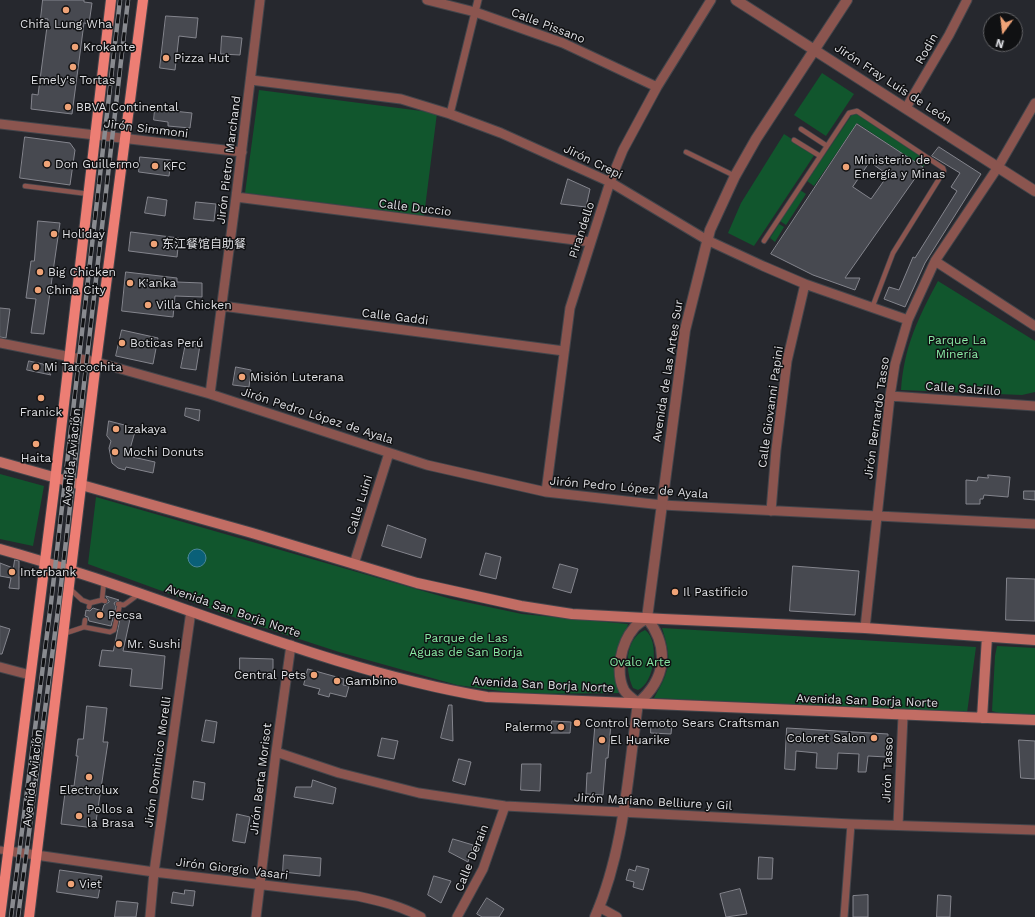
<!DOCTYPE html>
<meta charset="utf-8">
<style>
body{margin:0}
#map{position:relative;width:1035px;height:917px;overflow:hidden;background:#26282e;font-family:"Work Sans",sans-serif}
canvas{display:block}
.north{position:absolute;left:983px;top:12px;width:40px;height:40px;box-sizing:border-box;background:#101113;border:1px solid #626366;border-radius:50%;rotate:195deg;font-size:11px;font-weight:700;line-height:16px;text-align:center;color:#dedfe3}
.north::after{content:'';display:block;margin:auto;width:14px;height:18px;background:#efa377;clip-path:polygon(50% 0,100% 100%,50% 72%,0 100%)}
</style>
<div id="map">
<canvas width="1035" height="917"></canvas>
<div class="north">N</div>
</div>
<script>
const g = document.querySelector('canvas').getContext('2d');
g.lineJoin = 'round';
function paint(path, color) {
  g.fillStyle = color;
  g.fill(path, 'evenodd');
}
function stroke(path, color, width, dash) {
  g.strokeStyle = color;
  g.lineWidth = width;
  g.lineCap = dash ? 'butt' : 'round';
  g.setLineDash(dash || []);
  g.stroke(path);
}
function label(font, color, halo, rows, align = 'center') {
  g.font = font + ' "Work Sans","Noto Sans SC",sans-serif';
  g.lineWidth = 3;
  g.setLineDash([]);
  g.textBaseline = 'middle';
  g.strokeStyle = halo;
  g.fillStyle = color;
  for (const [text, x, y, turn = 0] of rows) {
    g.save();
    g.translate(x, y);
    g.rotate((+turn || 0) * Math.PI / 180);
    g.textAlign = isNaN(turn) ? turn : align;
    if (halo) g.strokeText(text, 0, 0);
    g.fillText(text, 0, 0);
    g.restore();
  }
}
paint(new Path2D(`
 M822,73l32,21 -28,42 -32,-21z
 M259,90l178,23 -13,103 -179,-23z
 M855,110l74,49 -6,8 -66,-44 -43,63 -7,-5z
 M784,134l31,20 -61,92 -26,-13 13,-30z
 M800,190l6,4 -20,31 -6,-4z
 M779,224l5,3 -9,15 -5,-4z
 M938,281l97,60v51l-13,3 -121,-5c3,-43 17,-72 37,-109z
 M0,474l44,12 -11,60 -33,-7z
 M96,497l355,102 71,15 106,10c-1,7 -6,11 -8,17 -7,18 -3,34 1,52l-100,1 -64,-9 -118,-33 -92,-30 -159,-58z
 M662,628l314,19 -9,66 -313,-15c17,-30 18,-38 8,-70z
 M645,630c15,10 10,53 -7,60l-5,-2c-8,-18 -9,-49 12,-58z
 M997,646l38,2v68l-36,-3 -7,-2 3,-55z`), '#11562d');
const water = new Path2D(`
 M188 558a9 9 0 1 1 18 0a9 9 0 1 1-18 0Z`);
paint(water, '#0a6078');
stroke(water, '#4a8698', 1);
const building = new Path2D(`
 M43,0h41v2l8,1 -3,21 -5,-1 -12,91 -41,-5 1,-15 6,1 10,-76 -7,-1z
 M166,16l32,2 -2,20 -17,-2 -4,34 -15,-2z
 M222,36l20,2 -2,17 -19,-1z
 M155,109l37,4 -2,15 -22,-2v-4l-14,-2z
 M857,124l66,43 -78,111h15l-5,12 -42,-15 -42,-21zM870,162l18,13 -17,24 -18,-12z
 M25,137l45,6 5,7 -5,35 -50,-7z
 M939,147l42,27 -56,89 -20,44 -21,-8 5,-12 10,3 14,-33 2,1 42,-67 -6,-4 9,-14 -28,-17z
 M140,157l31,3 -2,16 -30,-4z
 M568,179l22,10 -4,18 -25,-3z
 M148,197l19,3 -2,16 -20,-3z
 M196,202l20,2 -2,17 -20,-2z
 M38,221l22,2 -16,111 -13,-1 5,-34 -10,-1 5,-37h3z
 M131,232l48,6 -2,19 -48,-6z
 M126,272l51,6v4l25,1v14l-27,-1 -2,21 -51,-6z
 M0,308l10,1 -4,29 -6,-1z
 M122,330l36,8 -5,26 -37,-8z
 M186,343l14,2 -4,25 -15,-2z
 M29,361l14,3 8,11 -24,-5z
 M236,367l15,3 -2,17 -16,-2z
 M186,408l14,2 -1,11 -14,-5z
 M109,421l27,7 -8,28 27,6 -2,11 -27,-6 -1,3 -7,-2 -6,-5 -3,-15 2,-7 -4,-5z
 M988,475l22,2 -2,20 -24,-2 -1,4h-3v5h-14v-24l11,1 1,-4 10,1z
 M1024,491h11v9l-11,-1z
 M388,525l38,14 -5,19 -39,-12z
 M486,553l15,4 -5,22 -16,-4z
 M15,560l4,1v28l-10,-1 2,-10 -11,-2v-13l13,5z
 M560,564l18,5 -7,24 -18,-5z
 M793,566l66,5 -4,44 -65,-4z
 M1007,578l28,1v42l-29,-1z
 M106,596l13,4 -5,3 2,4 -5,19 -22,-5 -1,-4 -3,-1 1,-6 4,1 3,-3 9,3 2,-6 5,-3z
 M121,616l9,3 -7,32 42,5 -3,33 -32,-3 2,-17 -33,-3 3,-16 11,1z
 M0,626l10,3 -8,25h-2z
 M240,658l33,1v18l-33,-1z
 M308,669l36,10 -1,6 6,1 -3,11 -16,-4 -1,4 -11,-3 2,-5 -16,-4z
 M449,705h3l1,36 -12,-3z
 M87,706l20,2 -4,34h5l-13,86 -34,-4 5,-39 8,1 4,-30h-2l2,-17h5z
 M206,720l11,2 -3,21 -12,-2z
 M552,721l19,1 -1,11h-19z
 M600,722l11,1 -3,35h-2l-3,37 -17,-1 1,-21h4l4,-49z
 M651,723l21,1 -1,10 -20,-1z
 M787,728l101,6 -1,23 -19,-1 -2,16h-8l1,-18 -21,-1 -1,16 -21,-1 1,-15 -21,-2 -1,19 -10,-1z
 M382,738l16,3 -4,18 -16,-3z
 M1019,740l16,1v38l-14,-1z
 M459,759l12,3 -6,23 -12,-4z
 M522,764h19l-1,27 -19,-1z
 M313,780l23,8 -3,16 -39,-7 2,-10h15z
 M194,781l11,2 -2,17 -11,-2z
 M237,814l13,3 -5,26 -12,-2z
 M453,839l20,6 -5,17 -19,-10z
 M284,855l37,3 -1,18 -37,-4z
 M759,857l14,1 -1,21h-14z
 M637,866l12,3 -6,21 -10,-3 1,-5 -8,-2 3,-11 6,2z
 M60,870l42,6 -4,22 -41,-6z
 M434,876l17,5 -10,22 -13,-8z
 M740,889l7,25 -21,3 -6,-23z
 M185,890l10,1 -2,15 -22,-3 2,-11 11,2z
 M868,895v22h-15v-21z
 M938,895l13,1 -1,21h-13z
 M487,898l17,11 -5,8h-17l-5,-3z
 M117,901l21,2 -2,14h-21z`);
paint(building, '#474950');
stroke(building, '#84858d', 1);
const service = new Path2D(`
 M801,129l26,17
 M794,140l26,16
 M686,152l49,24
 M25,186l64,8
 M764,241l85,-128 8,-2 86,57 1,3 -51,82 -21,55
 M104,581l-2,19 3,1
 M69,588l13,12 8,3 -1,4
 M90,603l12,-3
 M118,604l6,1 15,-11
 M84,627l26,5 4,-2 6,-26
 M63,634l21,-7 1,-7`);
const pedestrian = new Path2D(`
 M450,114l28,-114
 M0,850l8,1
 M844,917l7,-93`);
const minor = new Path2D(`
 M427,0l48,12 88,31 94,44
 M251,80l150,19 49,15 51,19 109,49 97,58 56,26 42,18 103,36
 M906,108l43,-73 18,-35
 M0,124l242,28
 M236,197l355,45
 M935,261l100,65
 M222,306l342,45
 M0,343l96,19 114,32 217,71 119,27 116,13 373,19
 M210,394l26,-197 24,-197
 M890,396l145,10
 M546,492l24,-184 40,-126 13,-32 34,-63 54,-87
 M771,511l5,-61 11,-89 18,-77
 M354,564l35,-111
 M865,628l25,-232 5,-32 13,-44 27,-59 63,-94 37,-64
 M0,667l30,8
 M276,752l63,21 80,20 86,13 346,18 184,6
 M898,825l5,-109
 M8,851l146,21 203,24c23,5 44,10 64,21
 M599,907l18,10
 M150,917l4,-45 37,-261
 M256,917l20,-165 15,-107
 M457,917l26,-48 22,-63`);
const tertiary = new Path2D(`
 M736,0l299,191
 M647,618l38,-288 25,-100 25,-54 21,-37 91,-139
 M638,703c-4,-3 -11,-8 -14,-13 -9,-18 -3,-47 10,-62 3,-4 9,-7 13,-10
 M595,917c29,-66 33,-143 43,-214 28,-24 32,-55 9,-85`);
const secondary = new Path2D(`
 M0,462l252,71 165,50 104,23 51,8 91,5 202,9 170,12
 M0,549c163,45 320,120 487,148l548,23
 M982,718l5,-81`);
const primary = new Path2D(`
 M0,917l54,-427 57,-490
 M29,917l67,-555 47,-362`);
stroke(service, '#43454b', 6);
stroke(pedestrian, '#43454b', 9);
stroke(minor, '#43454b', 11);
stroke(tertiary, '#43454b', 12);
stroke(secondary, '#43454b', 12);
stroke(primary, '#43454b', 12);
stroke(service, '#8b554f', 4.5);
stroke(pedestrian, '#8b554f', 7);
stroke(minor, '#8b554f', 9);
stroke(tertiary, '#8b554f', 10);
stroke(secondary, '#c26d64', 10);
stroke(primary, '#ed7e74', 10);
const rail = new Path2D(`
 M11,917l40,-314 69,-603
 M18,917l41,-315 69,-602`);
stroke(rail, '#898b90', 4.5);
stroke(rail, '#101113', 3, [9]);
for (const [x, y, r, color] of [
 [66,10,4,"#efa377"],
 [75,47,4,"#efa377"],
 [166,58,4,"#efa377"],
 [73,67,4,"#efa377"],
 [68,107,4,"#efa377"],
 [47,164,4,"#efa377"],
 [155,166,4,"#efa377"],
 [846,167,4,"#efa377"],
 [54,234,4,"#efa377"],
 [154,244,4,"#efa377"],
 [40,272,4,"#efa377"],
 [130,283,4,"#efa377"],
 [38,290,4,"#efa377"],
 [148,305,4,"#efa377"],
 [122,343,4,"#efa377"],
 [36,367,4,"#efa377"],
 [242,377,4,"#efa377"],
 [41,398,4,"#efa377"],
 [116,429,4,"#efa377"],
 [36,444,4,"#efa377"],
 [115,452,4,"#efa377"],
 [12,572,4,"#efa377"],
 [675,592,4,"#efa377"],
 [100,615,4,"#efa377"],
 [119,644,4,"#efa377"],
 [314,675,4,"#efa377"],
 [337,681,4,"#efa377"],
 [577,723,4,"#efa377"],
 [561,727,4,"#efa377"],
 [874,738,4,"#efa377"],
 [602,740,4,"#efa377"],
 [89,777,4,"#efa377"],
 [79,816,4,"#efa377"],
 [71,884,4,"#efa377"]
]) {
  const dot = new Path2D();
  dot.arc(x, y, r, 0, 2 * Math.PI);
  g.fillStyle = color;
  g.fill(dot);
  stroke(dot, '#101113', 1.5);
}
label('12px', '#dedfe3', '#101113', [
 ["Chifa Lung Wha",66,24,"center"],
 ["Krokante",83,47],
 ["Pizza Hut",174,58],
 ["Emely's Tortas",73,80,"center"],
 ["BBVA Continental",76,107],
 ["Ministerio de",854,160],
 ["Energía y Minas",854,174],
 ["Don Guillermo",55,164],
 ["KFC",163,166],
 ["Holiday",62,234],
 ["东江餐馆自助餐",162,244],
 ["Big Chicken",48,272],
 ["K'anka",138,283],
 ["China City",46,290],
 ["Villa Chicken",156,305],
 ["Boticas Perú",130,343],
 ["Mi Tarcochita",44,367],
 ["Misión Luterana",250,377],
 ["Franick",41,412,"center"],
 ["Izakaya",124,429],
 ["Mochi Donuts",123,452],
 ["Haita",36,458,"center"],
 ["Interbank",20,572],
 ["Il Pastificio",683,592],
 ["Pecsa",108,615],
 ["Mr. Sushi",127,644],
 ["Central Pets",306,675,"right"],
 ["Gambino",345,681],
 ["Control Remoto Sears Craftsman",585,723],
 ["Palermo",553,727,"right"],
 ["Coloret Salon",866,738,"right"],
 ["El Huarike",610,740],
 ["Electrolux",89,790,"center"],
 ["Pollos a",87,809],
 ["la Brasa",87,823],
 ["Viet",79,884]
], 'left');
label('12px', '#dedfe3', '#101113', [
 ["Calle Pissano",548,26,21],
 ["Rodin",927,49,-60],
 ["Jirón Fray Luís de León",893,84,33],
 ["Jirón Simmoni",146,129,7],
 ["Jirón Pietro Marchand",229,160,-83],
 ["Jirón Crepi",593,162,26],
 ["Calle Duccio",415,208,7],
 ["Pirandello",582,230,-72],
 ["Calle Gaddi",395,317,7],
 ["Avenida de las Artes Sur",668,371,-81],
 ["Calle Salzillo",963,389,4],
 ["Calle Giovanni Papini",771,407,-82],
 ["Jirón Pedro López de Ayala",317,416,18],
 ["Jirón Bernardo Tasso",877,418,-82],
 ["Avenida Aviación",72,457,-84],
 ["Jirón Pedro López de Ayala",629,488,5],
 ["Calle Luini",360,505,-73],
 ["Avenida San Borja Norte",233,611,19],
 ["Avenida San Borja Norte",543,685,3],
 ["Avenida San Borja Norte",867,701,2],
 ["Jirón Dominico Morelli",158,762,-82],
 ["Jirón Tasso",888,770,-88],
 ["Avenida Aviación",33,778,-83],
 ["Jirón Berta Morisot",261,779,-83],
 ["Jirón Mariano Belliure y Gil",653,802,3],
 ["Calle Derain",472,858,-68],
 ["Jirón Giorgio Vasari",232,869,7]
]);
label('12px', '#89e9a4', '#101113', [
 ["Parque La",957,340],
 ["Minería",957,354],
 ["Parque de Las",466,638],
 ["Aguas de San Borja",466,652],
 ["Ovalo Arte",640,662]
]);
</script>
